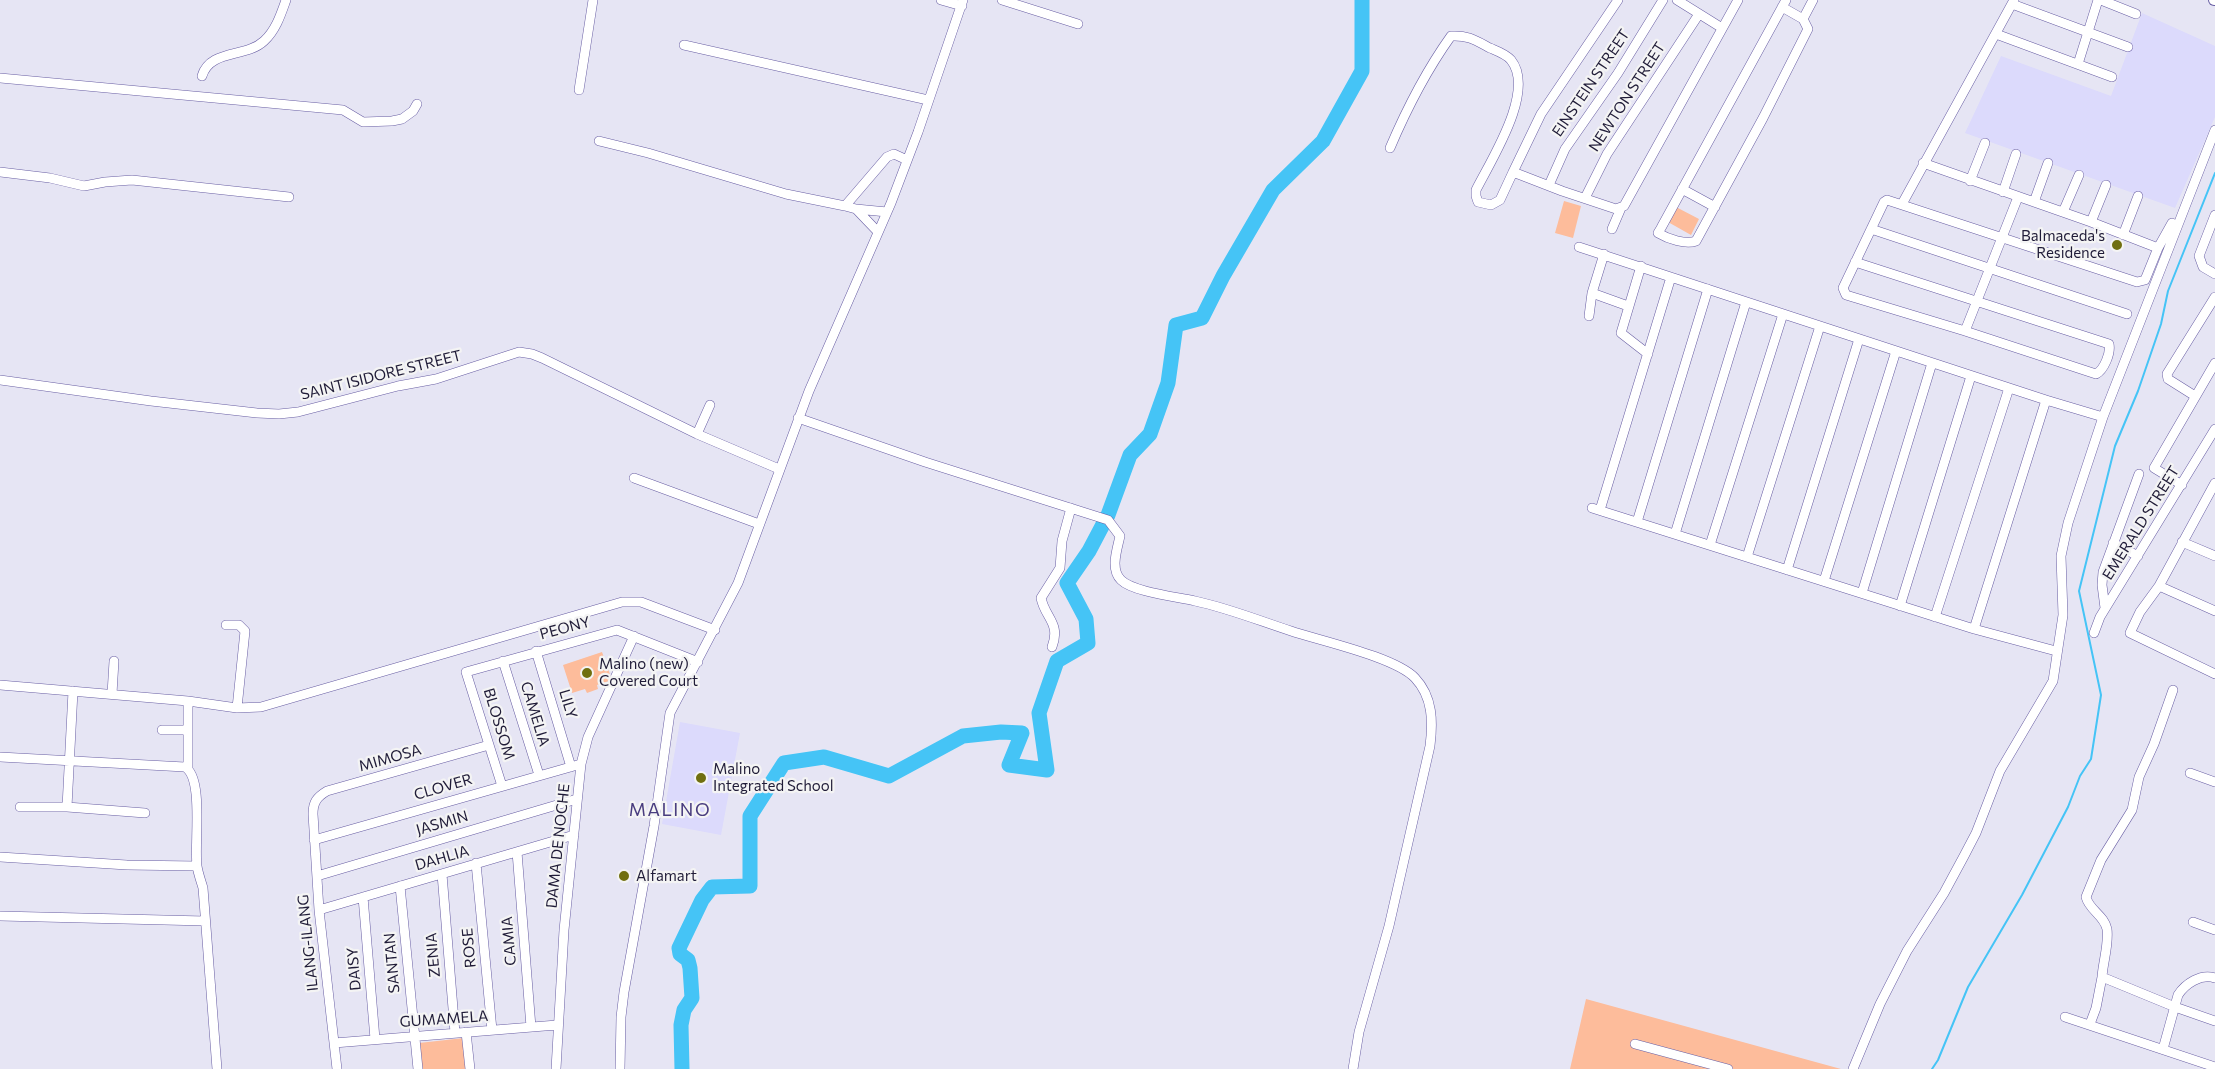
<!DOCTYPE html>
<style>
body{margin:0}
canvas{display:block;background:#e6e5f4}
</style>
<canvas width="2215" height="1069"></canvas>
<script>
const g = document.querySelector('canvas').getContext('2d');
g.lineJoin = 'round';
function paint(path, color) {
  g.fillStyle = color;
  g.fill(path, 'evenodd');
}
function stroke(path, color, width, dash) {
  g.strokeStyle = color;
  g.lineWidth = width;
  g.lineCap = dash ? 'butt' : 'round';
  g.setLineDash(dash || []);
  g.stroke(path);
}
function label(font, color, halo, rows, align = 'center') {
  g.font = font + ' Commissioner,sans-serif';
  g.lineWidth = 4.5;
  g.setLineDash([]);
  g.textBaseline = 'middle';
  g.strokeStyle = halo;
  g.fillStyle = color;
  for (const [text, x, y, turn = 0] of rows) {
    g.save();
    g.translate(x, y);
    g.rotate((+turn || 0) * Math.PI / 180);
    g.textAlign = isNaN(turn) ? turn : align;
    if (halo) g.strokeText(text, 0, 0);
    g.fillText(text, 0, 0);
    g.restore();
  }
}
paint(new Path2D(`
 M2142,13l73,33v71l-40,91 -210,-75 36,-77 110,40z
 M680,722l60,11 -19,102 -59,-11z`), '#dcdafc');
paint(new Path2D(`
 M1564,201l17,5 -8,32 -18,-5z
 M1676,207l23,12 -8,16 -23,-13z
 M602,652l10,28 -15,5 1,4 -11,4 -2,-4 -13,4 -9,-28z
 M1586,999l255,70h-271z
 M464,1038l1,31h-43l-3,-26z`), '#fdbc9b');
stroke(new Path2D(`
 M1932,1069l6,-9 30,-73 54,-92 46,-88 12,-31 11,-17 10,-64 -22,-104 36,-145 23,-55 23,-67 7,-33 47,-118`), '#45c4f6', 2);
stroke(new Path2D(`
 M682,1069l-1,-44 3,-15 8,-12 -2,-30 -2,-8 -8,-6 -1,-6 23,-48 10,-13 38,-1v-70l34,-53 40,-6 65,19 74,-40 38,-4 21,1 -13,32 38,5 -8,-57 18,-52 31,-18 -2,-24 -19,-36 22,-32 19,-36 22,-60 20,-21 18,-51 8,-58 26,-7 21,-42 50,-86 50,-49 39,-70v-71`), '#45c4f6', 15);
const minor = new Path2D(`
 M941,0l21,6
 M1002,0l76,24
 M1618,0l-77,114 -28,58 49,19 54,18 8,-3 114,-206
 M1677,0l45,28
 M1786,0l-125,228 -3,5c10,6 28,12 38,8l67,-123 45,-89 -5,-10 10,-19
 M2101,0l35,14
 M2012,4l116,43
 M1782,7l21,12
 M1996,34l116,43
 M684,45l244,55
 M2078,64l20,-64
 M202,76c8,-27 44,-18 62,-35 12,-11 17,-27 22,-41
 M0,78l343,32 20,12 29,-1 10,-2 11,-8 4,-7
 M579,90l14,-90
 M599,141l49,12 138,41 59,12 11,3 22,23
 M1390,148c17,-40 36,-77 61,-112 17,-1 24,4 39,12 7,3 16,6 21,12 25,31 -20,100 -35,130v6l2,6 13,3 9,-5 13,-28
 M1923,163l168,59 67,26
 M0,172l50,6 34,8 21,-4 27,-2 157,17
 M1970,181l15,-38
 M1549,185l16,-36 53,-76 45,-73
 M1682,189l33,18
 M2003,192l13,-38
 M1585,198l22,-44 92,-140
 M2034,202l14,-39
 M1902,204l112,-204
 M845,206l42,-49 7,-3 13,6
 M856,209l31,3
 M2063,212l16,-37
 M2215,215l-16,41 4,11 12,7
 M2091,222l15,-37
 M1612,229l9,-21
 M1871,229l256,85
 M2123,235l15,-39
 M1579,247l467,153 57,17
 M1855,262l254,82c2,9 -5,26 -13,30l-131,-43 -119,-36 -3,-7 41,-86 3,-2 250,82 8,-2 13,-32 14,-25
 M1641,266l-20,67 27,21
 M1592,293l36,13
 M1589,316l3,-23 12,-39
 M1965,331l53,-134
 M0,380l151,21 106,12 22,1 19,-2 100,-26 38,-7 83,-27 13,2 10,4 155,76 82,35
 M2195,396l-27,-17 -1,-5 48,-77
 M798,418l127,44 183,58 12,16c-3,14 -10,33 1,44 12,12 57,17 74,21 33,7 65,20 96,30 30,10 104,26 124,47 18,19 18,44 15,68l-41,180 -30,106 -6,37
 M697,434l13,-29
 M634,478l125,46
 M2215,483l-56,103 -19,26 -10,21 85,41
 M2182,485l-28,-17 61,-105
 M1592,508l382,121 82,22
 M1600,510l71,-233
 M1637,522l71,-233
 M1675,534l71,-232
 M2182,542l33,14
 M2113,543l25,13
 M1710,545l73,-231
 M1747,557l73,-231
 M1787,570l72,-231
 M1824,581l72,-230
 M2159,586l56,25
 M1862,593l70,-230
 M1900,606l71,-230
 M2105,608l-3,-23 1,-13 36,-98
 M1935,617l74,-229
 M226,625h13l6,6 -8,77
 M1974,629l72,-229
 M2094,633l6,-16 115,-188
 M1052,647c9,-24 -7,-29 -11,-49l19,-30 2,-27 9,-33
 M536,651l35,116
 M503,661l36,114
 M0,685l188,16 49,7 24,-1 361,-105h19l74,28
 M2173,690l-19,54 -15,33 -7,33 -31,50 -15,37c3,13 18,18 21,32 2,15 -4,33 -5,48l73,30 40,14
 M112,694l2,-33
 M162,730h26
 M0,757l185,10c19,11 9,77 12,99 1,7 4,15 6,22l14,181
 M188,768v-67
 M2190,773l25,9
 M502,786l-36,-114 151,-42 81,32
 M20,807h47l78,6
 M67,807l6,-116
 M314,840l267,-76
 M517,852l14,175
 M0,857l127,8 70,1
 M476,863l16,167
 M442,874l13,159
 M317,876l260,-77
 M400,886l18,183
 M363,897l12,142
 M319,910l255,-75
 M0,916l205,5
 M2193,922l22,8
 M2065,1017l150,50
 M2090,1024l6,-16 6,-31
 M466,1032l4,37
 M334,1043l223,-18
 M1635,1044l93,25
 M2163,1049l15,-54c7,-11 23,-22 37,-17
 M337,1069l-18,-159 -6,-96c0,-12 4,-17 14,-23l162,-46
 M556,1069l8,-139 17,-166 7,-27 46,-101
 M620,1069l1,-52 3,-25 30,-166 16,-113 68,-130 71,-192 82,-188 27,-71 45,-132
 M1853,1069l27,-65 27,-53 37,-58 20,-37 12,-23 24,-62 53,-90 10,-66 -2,-59 7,-33 35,-106 112,-287`);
const major = new Path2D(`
 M2214,0h1`);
stroke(minor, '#695fa4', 10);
stroke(major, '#695fa4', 12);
stroke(minor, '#fff', 9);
stroke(major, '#fff', 10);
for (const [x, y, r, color] of [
 [2117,245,6,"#706f10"],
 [587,673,6,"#706f10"],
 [701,778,6,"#706f10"],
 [624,876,6,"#706f10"]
]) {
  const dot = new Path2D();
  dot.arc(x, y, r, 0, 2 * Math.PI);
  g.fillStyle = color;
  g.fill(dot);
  stroke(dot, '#f4f4f4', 2);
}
label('15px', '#201c38', '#f4f4f4', [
 ["EINSTEIN STREET",1591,83,-56],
 ["NEWTON STREET",1627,97,-57],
 ["SAINT ISIDORE STREET",381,375,-14],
 ["EMERALD STREET",2141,523,-58],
 ["PEONY",565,628,-15],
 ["LILY",568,704,73],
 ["CAMELIA",535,714,73],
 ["BLOSSOM",499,724,73],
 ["MIMOSA",390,758,-16],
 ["CLOVER",443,787,-16],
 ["JASMIN",442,823,-16],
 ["DAMA DE NOCHE",558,846,-84],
 ["DAHLIA",442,858,-16],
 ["CAMIA",509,941,-95],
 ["ILANG-ILANG",308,943,-96],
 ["ROSE",469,948,-95],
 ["ZENIA",433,955,-95],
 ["SANTAN",392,963,-95],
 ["DAISY",354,969,-95],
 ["GUMAMELA",444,1019,-4]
]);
label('15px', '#201c38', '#f4f4f4', [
 ["Balmaceda's",2105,236,"right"],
 ["Residence",2105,253,"right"],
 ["Malino (new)",599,664],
 ["Covered Court",599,681],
 ["Malino",713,769],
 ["Integrated School",713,786],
 ["Alfamart",636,876]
], 'left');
g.letterSpacing = '1.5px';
label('18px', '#493d7f', '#f4f4f4', [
 ["MALINO",670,810]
]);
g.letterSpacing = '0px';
</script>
